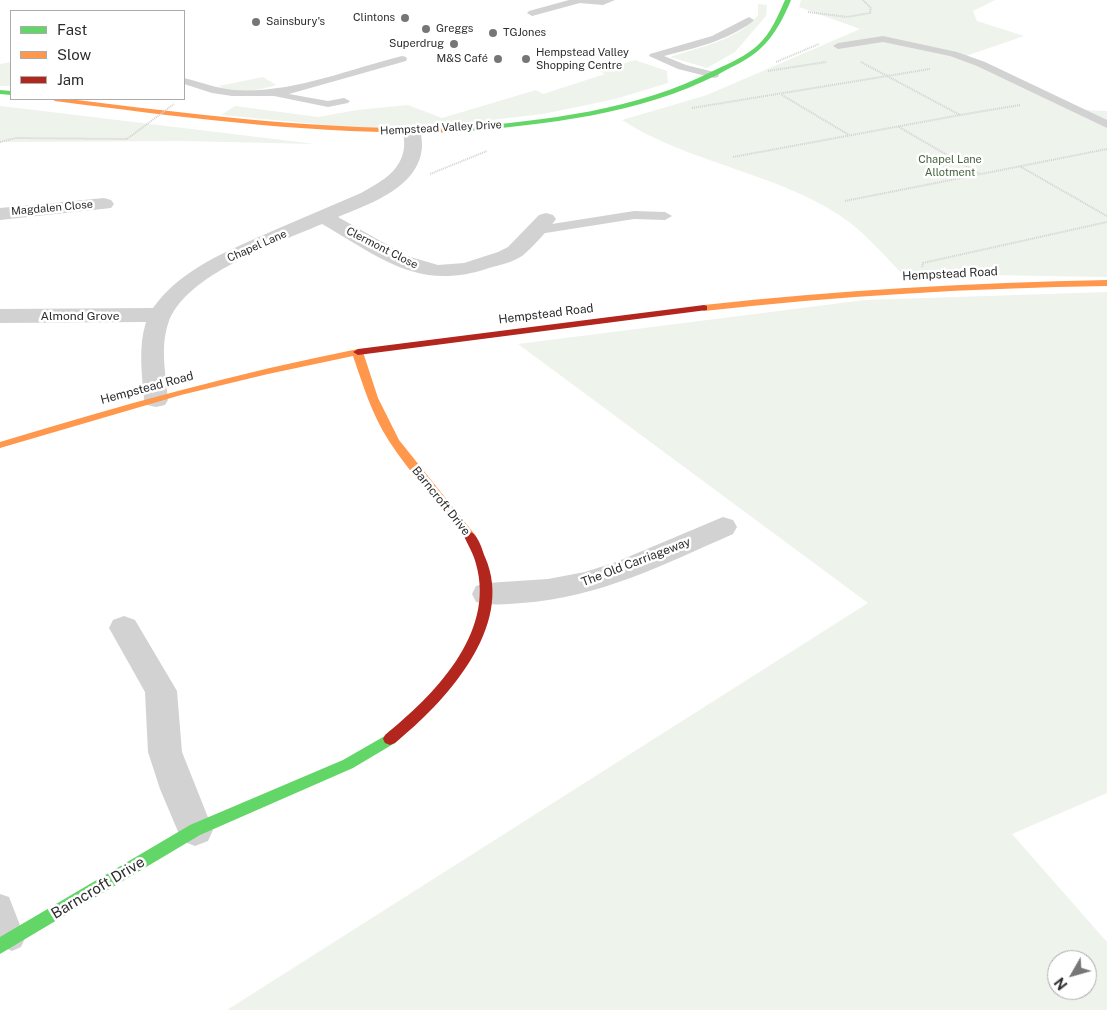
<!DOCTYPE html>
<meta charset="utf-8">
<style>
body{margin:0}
#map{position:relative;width:1107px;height:1010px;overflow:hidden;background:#fff;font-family:"Public Sans",sans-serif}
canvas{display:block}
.legend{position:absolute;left:10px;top:10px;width:175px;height:90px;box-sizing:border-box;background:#fff;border:1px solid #ababab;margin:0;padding:6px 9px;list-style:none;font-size:15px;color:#2d2d2d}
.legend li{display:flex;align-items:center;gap:10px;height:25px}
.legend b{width:25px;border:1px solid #ababab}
.north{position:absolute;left:1047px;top:950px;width:50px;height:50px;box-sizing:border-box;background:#fff;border:1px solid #ababab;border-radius:50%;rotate:232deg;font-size:14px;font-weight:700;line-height:20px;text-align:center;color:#2d2d2d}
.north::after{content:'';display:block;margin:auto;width:18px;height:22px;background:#767676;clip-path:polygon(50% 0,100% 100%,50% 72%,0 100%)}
</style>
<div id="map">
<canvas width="1107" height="1010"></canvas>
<ul class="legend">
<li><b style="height:6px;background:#63d668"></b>Fast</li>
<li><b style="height:6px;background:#ff974d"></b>Slow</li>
<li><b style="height:6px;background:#b3261e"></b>Jam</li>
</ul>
<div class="north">N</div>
</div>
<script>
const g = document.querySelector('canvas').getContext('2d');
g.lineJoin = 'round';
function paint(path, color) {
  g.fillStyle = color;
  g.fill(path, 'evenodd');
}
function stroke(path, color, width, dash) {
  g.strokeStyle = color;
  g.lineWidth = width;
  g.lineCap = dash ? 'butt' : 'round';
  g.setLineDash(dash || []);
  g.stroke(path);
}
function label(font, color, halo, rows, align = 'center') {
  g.font = font + ' "Public Sans",sans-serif';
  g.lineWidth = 5;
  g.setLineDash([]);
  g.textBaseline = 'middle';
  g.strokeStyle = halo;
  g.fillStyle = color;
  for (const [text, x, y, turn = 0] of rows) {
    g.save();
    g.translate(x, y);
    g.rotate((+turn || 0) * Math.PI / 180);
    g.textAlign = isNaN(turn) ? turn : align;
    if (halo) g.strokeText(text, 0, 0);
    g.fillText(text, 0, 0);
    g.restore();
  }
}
paint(new Path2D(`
 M801,0h194l-22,11 4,10 47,15 -58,20 16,5 103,49 22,1v166l-122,-2h-82c-20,-21 -39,-44 -64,-60 -66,-43 -150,-52 -217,-95l85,-25 153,-66 -61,-22z
 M758,4l9,1 -1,11 -31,36 -28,16 -37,-11c30,-10 68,-17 88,-42z
 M635,60l32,11 1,12 -53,16 -72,15 -78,9 -95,6 -149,-14 14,-9 83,11 39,-7 51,-5 34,13 94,-28 7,4 62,-20 -5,-3z
 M11,62v24h-11v-22z
 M263,77l13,8c-16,5 -42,11 -57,1z
 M0,106l43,5 272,33 -133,-3 -182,1z
 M1107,292v501l-95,41 95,108v68h-880l641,-407 -350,-259 347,-44zM1057,960h30v30h-30z`), '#eef3ec');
stroke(new Path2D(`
 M808,12l39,5 23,-4 1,-5 -8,-8
 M776,62l43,-18
 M861,62l99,53 60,-10
 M768,71l58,-9
 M782,95l67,40
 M692,108l238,-39
 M899,127l81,47
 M0,142l16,-4 111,1
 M733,157l227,-42
 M1021,167l86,49
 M430,174l57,-23
 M845,201l262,-52
 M922,267l1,-4 184,-41`), '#d2d2d2', 2, [1, 1]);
paint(new Path2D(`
 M569,0h46l-12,5 -23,-2 -48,13 -5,-3 2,-2z
 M749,17l5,3 -2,2c-26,19 -57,26 -88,34l22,9 32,8 1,2 -1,2 -4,1 -36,-9 -29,-13 1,-2 62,-18z
 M883,36l74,16 28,10 122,58v8l-130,-62 -27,-10 -67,-14 -45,7 -5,-3 5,-3z
 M402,56l4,1 1,2 -1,2 -117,33 39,7 16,-3 6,3 -2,2 -20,4 -54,-11h-42l-20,-3 -28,-9v-6c16,4 32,10 49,12 58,4 113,-20 169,-34z
 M634,211l31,1 7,4 -7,4 -31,-1 -101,16 -7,-4 7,-4z
 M0,894l9,3 16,41 -4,9 -9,4 -9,-4 -3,-6z`), '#d2d2d2');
paint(new Path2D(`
 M412,127l6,1c4,6 4,13 4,19 -3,41 -53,57 -84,70l69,39 31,9 26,-2 34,-11 10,-5 31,-32 7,-2 7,2 3,4c-8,11 -24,29 -34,37 -9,6 -22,9 -33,12 -70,24 -108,-10 -167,-44 -44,19 -139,51 -154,100 -8,24 -2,51 0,76l-3,5 -9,2 -9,-2 -3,-5c-2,-26 -6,-53 2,-78l-146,1v-14l153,-1c29,-40 73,-56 117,-76 30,-13 61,-26 91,-39 19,-11 40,-21 43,-45 1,-7 -2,-14 2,-20z
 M104,198l7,2 3,4 -3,4 -111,12v-12z
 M723,517l10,3 4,7 -4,7c-68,30 -135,64 -211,69 -15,1 -31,3 -46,-1l-4,-8 4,-8 11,-3 61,-4 37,-7 31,-10z
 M124,616l11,4 42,71 5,61 31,78 -5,11 -13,5 -13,-5 -22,-52 -12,-37 -3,-60 -36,-64 4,-8z`), '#d2d2d2');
paint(new Path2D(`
 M785,0h6c-7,17 -16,35 -30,48 -11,11 -28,18 -42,26 -81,41 -172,50 -261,58l-4,-2 4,-2c88,-8 177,-17 257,-58 15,-7 31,-14 43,-25 13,-12 20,-29 27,-45z
 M0,90l11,1v4l-11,-1z
 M390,733l5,2 2,4 -2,4 -42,25 -153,67 -200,119v-17l190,-112 153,-65z`), '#63d668');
paint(new Path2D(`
 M52,99h17c129,16 258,32 389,29l4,2 -4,2c-136,4 -269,-14 -403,-31z
 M1107,280v6c-135,2 -269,10 -403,25l-5,-3 5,-3c134,-15 268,-22 403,-25z
 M358,349l5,3 15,46 21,42 77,96 -2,3h-8c-24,-34 -55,-63 -77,-98 -17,-26 -26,-56 -36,-85l-85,18 -87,21 -181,53v-6c118,-36 237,-69 358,-93z`), '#ff974d');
paint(new Path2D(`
 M704,305l3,1v4l-349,45 -5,-3 5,-3z
 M470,532c8,2 12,17 15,25 31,70 -41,146 -90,186l-5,2 -5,-2 -2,-4 2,-4c48,-39 111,-101 91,-171 -2,-9 -8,-19 -12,-28z`), '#b3261e');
stroke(new Path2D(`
 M127,139l47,-35`), '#d2d2d2', 2, [1, 1]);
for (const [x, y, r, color] of [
 [405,18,5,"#767676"],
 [256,22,5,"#767676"],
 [426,29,5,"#767676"],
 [493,33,5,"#767676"],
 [454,44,5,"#767676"],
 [498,59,5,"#767676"],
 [526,59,5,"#767676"]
]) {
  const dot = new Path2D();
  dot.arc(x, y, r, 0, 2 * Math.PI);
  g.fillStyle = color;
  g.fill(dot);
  stroke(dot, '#fff', 2);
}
label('11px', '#2d2d2d', '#fff', [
 ["Clintons",395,18,"right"],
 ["Sainsbury's",266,22],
 ["Greggs",436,29],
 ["TGJones",503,33],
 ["Superdrug",444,44,"right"],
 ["Hempstead Valley",536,53],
 ["Shopping Centre",536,66],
 ["M&S Café",488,59,"right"]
], 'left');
label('11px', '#2d2d2d', '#fff', [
 ["Hempstead Valley Drive",441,128,-3],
 ["Magdalen Close",52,208,-5],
 ["Chapel Lane",257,246,-24],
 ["Clermont Close",382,248,27]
]);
label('11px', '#46653e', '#fff', [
 ["Chapel Lane",950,160],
 ["Allotment",950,173]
]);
label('12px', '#2d2d2d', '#fff', [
 ["Hempstead Road",950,274,-3],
 ["Hempstead Road",546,314,-7],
 ["Almond Grove",80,316],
 ["Hempstead Road",147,388,-15],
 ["Barncroft Drive",441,501,51],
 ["The Old Carriageway",636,562,-21]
]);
label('15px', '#2d2d2d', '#fff', [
 ["Barncroft Drive",98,888,-31]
]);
</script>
